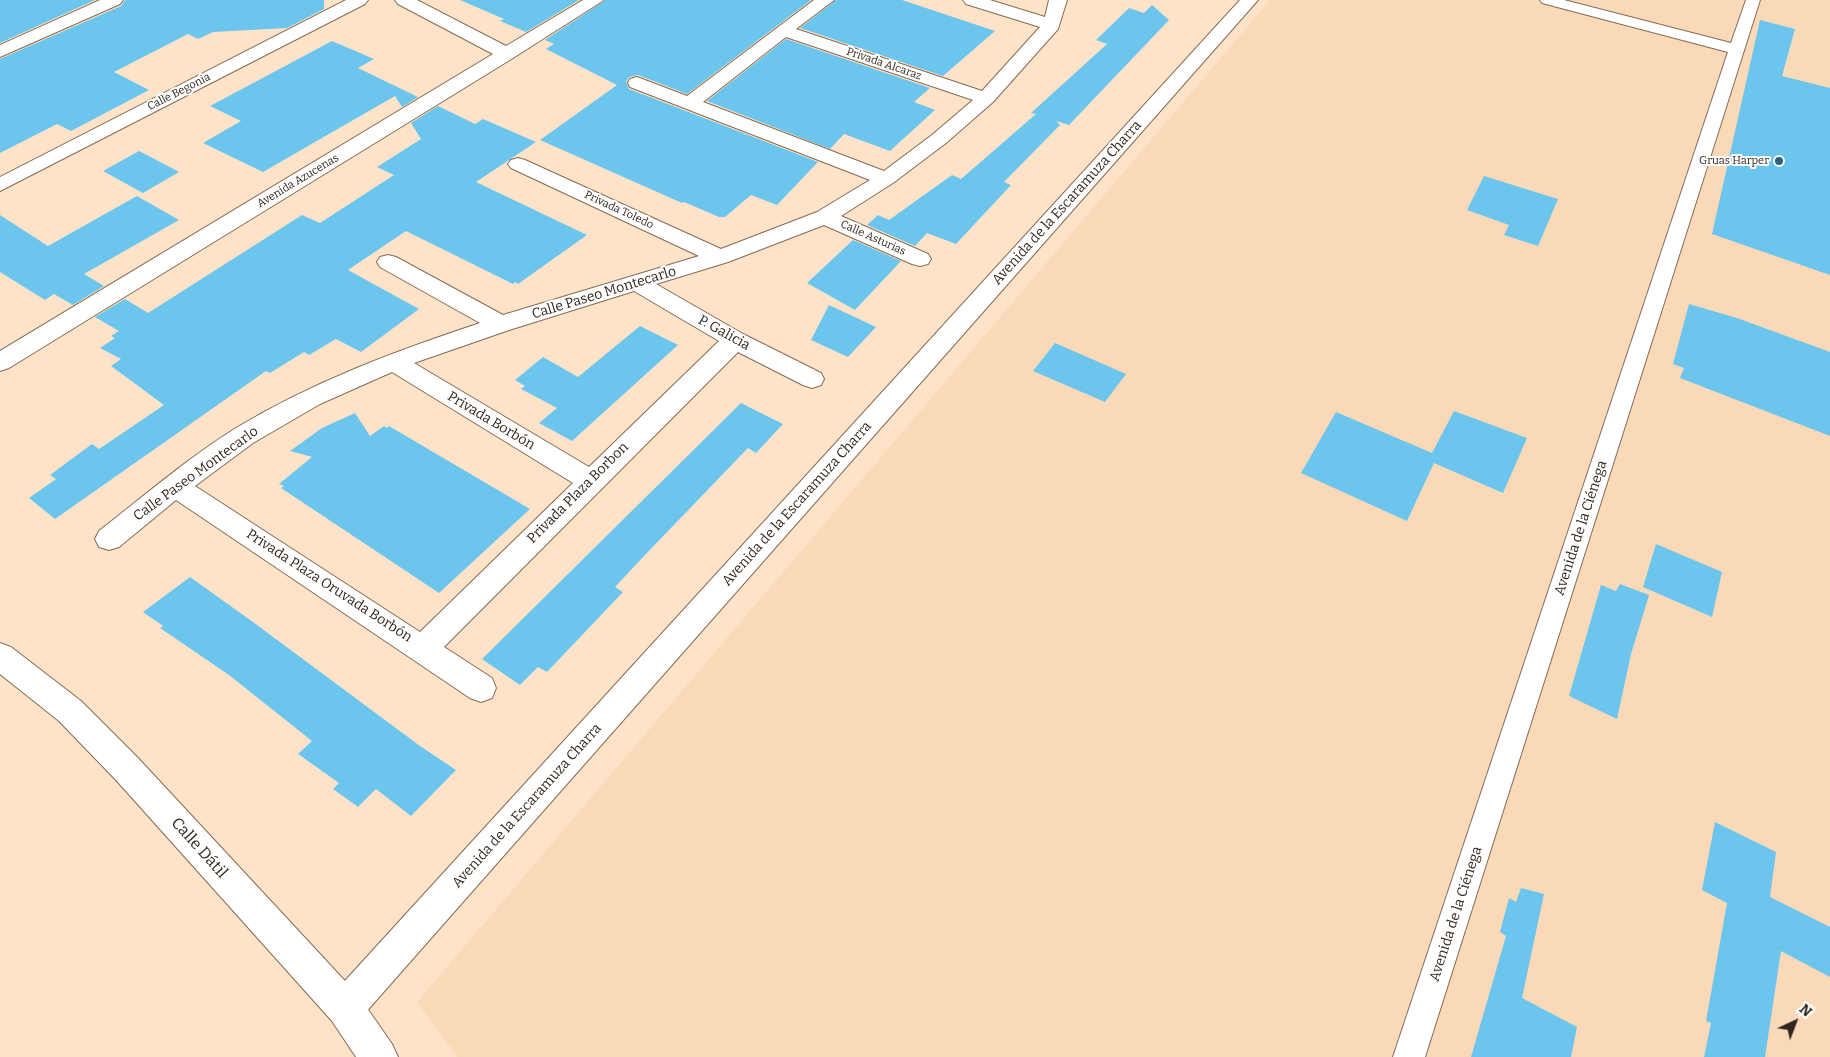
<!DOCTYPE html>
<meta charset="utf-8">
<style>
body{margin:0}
#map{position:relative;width:1830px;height:1057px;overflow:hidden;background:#ffe3c9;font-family:Bitter,serif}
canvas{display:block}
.north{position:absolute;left:1770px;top:997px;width:50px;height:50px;-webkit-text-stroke:4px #fff;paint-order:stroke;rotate:43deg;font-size:14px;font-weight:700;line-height:20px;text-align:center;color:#31261c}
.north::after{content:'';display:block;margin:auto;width:18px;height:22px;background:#31261c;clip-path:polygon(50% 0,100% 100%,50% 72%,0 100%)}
</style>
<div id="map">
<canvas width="1830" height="1057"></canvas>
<div class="north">N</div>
</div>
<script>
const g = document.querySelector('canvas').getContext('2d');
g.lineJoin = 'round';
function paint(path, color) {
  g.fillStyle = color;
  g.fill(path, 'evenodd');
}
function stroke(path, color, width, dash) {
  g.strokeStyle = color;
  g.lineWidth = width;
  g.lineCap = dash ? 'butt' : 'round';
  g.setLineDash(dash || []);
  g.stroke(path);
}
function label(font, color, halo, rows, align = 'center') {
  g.font = font + ' Bitter,serif';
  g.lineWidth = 4;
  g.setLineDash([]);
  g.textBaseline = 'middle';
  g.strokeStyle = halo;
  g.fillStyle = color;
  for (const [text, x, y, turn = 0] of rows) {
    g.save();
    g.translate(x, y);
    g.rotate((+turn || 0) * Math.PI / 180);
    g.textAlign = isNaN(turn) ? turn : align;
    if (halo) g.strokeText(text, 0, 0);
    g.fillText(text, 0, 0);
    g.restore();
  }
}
paint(new Path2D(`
 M1270,0h560v1057h-1373l-40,-55z`), '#fad9b9');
paint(new Path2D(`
 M0,0h95l-95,43z
 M125,0h199v9l-37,19 -74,4 -15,7 -10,-5 -74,38 35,18 -78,41 -14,-7 -57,29v-94l121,-53z
 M460,0h119l-53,32 -26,-11 4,-2z
 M606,0h205l-124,94 -49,-19 -9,2 -3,5 3,7 189,73 -41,43 -26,-10 -26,22h-6l-35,-15 -2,1 -142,-63 77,-55 -71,-36 8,-5 -9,-4z
 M836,0h66l93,31 -52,45 -143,-48z
 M1152,5l17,15 -100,105 -13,-4 4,4 -56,57 7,3 -55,59 -29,-11 -12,13 -48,-21 11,-10 11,5 63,-45 9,4 75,-65 -5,-1 76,-69 -11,-4 33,-32 15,5z
 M1760,20l35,9 -13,47 48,12v187l-118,-41z
 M786,39l144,49 -16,14 21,8 -45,41 -46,-17 -14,15 -123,-48z
 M332,41l42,18 -16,9 60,29 -16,10 -7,-11 -132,76 -60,-29 38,-22 -31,-15z
 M438,106l37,18 8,-5 53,23 -60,40 111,53 -69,49 -3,-2 -2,2 -107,-53 -58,39 71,39 -58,43 -25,-13 -27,16 -5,-3 -34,21 -4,-2 -211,148 -26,-21 27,-19 -6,-4 42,-31 7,5 65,-44 -53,-39 10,-7 -21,-11 15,-10 -4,-2 8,-5 -24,-14 30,-18 23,14 154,-98 18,8 74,-48 -17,-8 44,-28 -10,-16z
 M139,151l8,4 32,17 -36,21 -40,-22z
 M1484,176l74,23 -20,47 -34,-11 5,-10 -42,-15z
 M137,196l42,24 -95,54 20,12 -31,19 -19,-11 -9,6 -45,-28v-57l48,31z
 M853,240l48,21 -46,49 -48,-27z
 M1689,304l48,14 93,34v84l-150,-58 4,-10 -11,-4z
 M829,305l47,22 -28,30 -37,-17z
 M640,326l38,19 -106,96 -33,-18 18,-15 -36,-19 4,-3 -10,-6 28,-23 35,20z
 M1055,343l71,31 -21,28 -72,-31z
 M741,403l42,21 -27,29 -8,-5 -104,108 -29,31 8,5 -76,80 -9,-5 -18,18 -38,-26z
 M1454,411l73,27 -24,55 -69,-30 -27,58 -106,-48 35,-61 96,41z
 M355,413l15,23 14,-10 3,2 2,-2 141,83 -91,84 -158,-105 3,-2 -5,-2 33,-27 -22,-6 32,-23z
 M1656,544l66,28 -10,45 -69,-30z
 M190,577l63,45 167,124 36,24 -45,46 -35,-27 -18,18 -25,-18 6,-6 -41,-29 14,-13 -83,-66 -69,-47 3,-2 -20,-14z
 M1620,584l29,11 -18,59 -14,65 -48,-23 32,-111 15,6z
 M1715,822l61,30 -6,45 60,30v50l-49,-26 -16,106h-61l7,-34 -5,-2 21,-118 -25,-13z
 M1521,888l23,6 -22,104 55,29 -6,30h-100l35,-121 -6,-4 9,-34 7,4z`), '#6cc5ed');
const lane = new Path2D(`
 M1540,0h24l167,43 15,-43h14l-335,1057h-32l335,-1005 -186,-49z`);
const street = new Path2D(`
 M100,0h23l-3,4 -120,53v-12z
 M346,0h22l-3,4 -365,187v-14z
 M395,0h22l89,46 77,-46h21l-91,58 -504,310 -9,3v-20l493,-297 -95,-50z
 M814,0h20l-38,29 186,62 58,-64 -74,-23 -3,-4h27l55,17 4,-17h18l-9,29 -65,73 -47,41 -53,40 -52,33 87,38 3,5 -3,5 -8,2 -8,-2 -88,-39 -96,37 -72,22 87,50 78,39 3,6 -3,6 -9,3 -9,-3 -65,-33 -294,295 48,31 4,10 -4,10 -11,4 -11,-4 -294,-198 -57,47 -10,3 -10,-3 -4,-8 4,-8c45,-35 89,-73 137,-103 79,-47 157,-76 244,-105l-100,-56 -3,-5 3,-5 8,-2 8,2 107,58 196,-59 -188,-88 -3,-4 3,-4 7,-2 7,2 196,89 96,-37 53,-32 -240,-93 -2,-4 2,-4 7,-2 50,19zM786,37l187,63 -41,35 -48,36 -181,-69zM634,291l85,50 -130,126 -175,-104 95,-33zM392,372l181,111 -153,149 -225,-146 58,-43 67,-39z
 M1240,0h18l-900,1021 -13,5 -13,-5 -5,-13 5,-13z`);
const secondary = new Path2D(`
 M0,643l11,4 70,54 57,57 220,237 34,49 6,13h-42l-24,-36 -216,-241 -57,-59 -59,-47z`);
stroke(lane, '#836b53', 2);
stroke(street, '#836b53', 2);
stroke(secondary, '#836b53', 2);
paint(lane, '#fff');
paint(street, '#fff');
paint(secondary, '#fff');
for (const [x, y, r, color] of [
 [1779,161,5,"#28637b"]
]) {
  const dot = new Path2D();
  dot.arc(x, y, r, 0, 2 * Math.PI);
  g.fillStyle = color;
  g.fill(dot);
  stroke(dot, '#fff', 2);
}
label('11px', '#31261c', '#fff', [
 ["Privada Alcaraz",884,64,19],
 ["Calle Begonia",179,92,-27],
 ["Avenida Azucenas",298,181,-31],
 ["Privada Toledo",619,210,25],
 ["Calle Asturias",873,238,24]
]);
label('11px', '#31261c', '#fff', [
 ["Gruas Harper",1769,161]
], 'right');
label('14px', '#31261c', '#fff', [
 ["Avenida de la Escaramuza Charra",1067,203,-48],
 ["Calle Paseo Montecarlo",604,293,-17],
 ["P. Galicia",724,333,29],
 ["Privada Borbón",491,421,31],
 ["Calle Paseo Montecarlo",196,474,-36],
 ["Privada Plaza Borbon",578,493,-45],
 ["Avenida de la Escaramuza Charra",797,504,-48],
 ["Avenida de la Ciénega",1581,528,-72],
 ["Privada Plaza Oruvada Borbón",329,586,33],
 ["Avenida de la Escaramuza Charra",527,806,-48],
 ["Avenida de la Ciénega",1456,914,-72]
]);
label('16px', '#31261c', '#fff', [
 ["Calle Dátil",199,848,48]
]);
</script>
